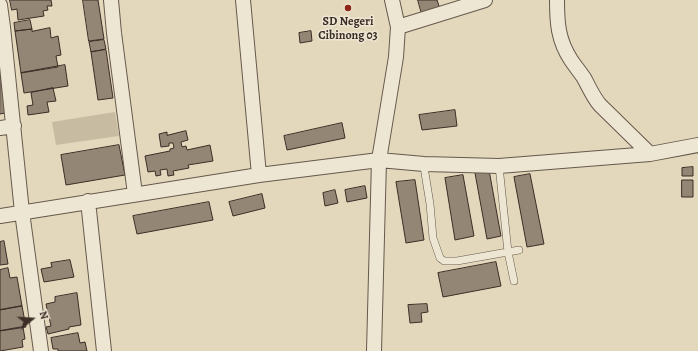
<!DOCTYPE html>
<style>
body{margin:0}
#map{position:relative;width:698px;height:351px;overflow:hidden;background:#e3d8bb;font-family:Alegreya,serif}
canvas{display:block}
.north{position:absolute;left:12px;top:299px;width:40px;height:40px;-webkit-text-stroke:3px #ede6d3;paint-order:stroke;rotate:72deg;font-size:11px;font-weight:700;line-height:16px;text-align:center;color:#3d2d27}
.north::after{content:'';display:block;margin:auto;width:14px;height:18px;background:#3d2d27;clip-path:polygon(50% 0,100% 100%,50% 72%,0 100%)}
</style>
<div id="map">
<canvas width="698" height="351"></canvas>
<div class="north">N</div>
</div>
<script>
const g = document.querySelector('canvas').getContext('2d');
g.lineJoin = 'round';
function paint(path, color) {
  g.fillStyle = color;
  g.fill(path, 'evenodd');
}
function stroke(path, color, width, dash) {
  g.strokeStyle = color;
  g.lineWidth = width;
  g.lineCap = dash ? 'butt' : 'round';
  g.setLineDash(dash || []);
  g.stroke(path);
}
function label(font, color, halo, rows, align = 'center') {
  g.font = font + ' Alegreya,serif';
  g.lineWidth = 3;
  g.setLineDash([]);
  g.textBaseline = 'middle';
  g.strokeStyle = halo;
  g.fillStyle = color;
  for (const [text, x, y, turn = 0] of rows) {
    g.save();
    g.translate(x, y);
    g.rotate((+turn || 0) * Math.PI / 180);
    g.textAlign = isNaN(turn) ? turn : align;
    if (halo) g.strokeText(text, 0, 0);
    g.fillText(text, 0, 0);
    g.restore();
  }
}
paint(new Path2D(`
 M115,112l4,24 -63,9 -4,-23z`), '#c7bba2');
const building = new Path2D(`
 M10,0h41l1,6h-5l1,4 -5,1 1,5 -26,4 -1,-11 -5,1z
 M83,0h15l6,39 -15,2z
 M418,0h19l3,9 -18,5z
 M30,20l2,9 -17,2 -1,-8z
 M50,28l1,10 7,-2 3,19 -5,1 2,11 -37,6 -6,-42 17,-2v2z
 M311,31l1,10 -12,2 -1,-10z
 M104,40l2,9 -15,3 -2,-10z
 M106,50l7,48 -15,2 -7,-48z
 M65,65l3,21 -44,7 -3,-20z
 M0,74l10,38 -10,2z
 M53,88l3,13 -9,1 2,10 -21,3 -1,-9 6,-1 -2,-12z
 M455,110l2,16 -35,4 -3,-15z
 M342,123l3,15 -58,12 -3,-14z
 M186,131l2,9 -7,2 1,5 4,-1 1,4 23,-5 3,16 -25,4 1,3 -16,3 1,4 -6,1 -1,-7 -7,1 1,5 -5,1 -1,-5 -7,1 -3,-16 25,-5v-2l4,-1 -1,-5h-4v3l-8,1 -2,-13 8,-2v3z
 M119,145l6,30 -59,10 -5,-30z
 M693,167v9h-11v-8z
 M489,170l12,66 -14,3 -12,-66z
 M530,174l14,70 -17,3 -13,-70z
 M463,175l11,61 -19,4 -10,-62z
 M415,180l9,60 -18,3 -10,-61z
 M682,180h11v17h-11z
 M365,186l2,12 -20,4 -2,-12z
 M335,190l3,13 -13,3 -2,-13z
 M262,194l3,14 -32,8 -4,-14z
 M209,202l4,18 -76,14 -4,-18z
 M4,241l4,23 -8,1v-23z
 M70,260l4,17 -30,5 -3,-13 11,-2 -1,-4z
 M496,262l5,24 -58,11 -5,-24z
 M8,268l2,10 7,-1 5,29 -22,4v-40z
 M77,293l4,32 -12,2v2l-21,5 -2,-7 5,-1 -5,-22 9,-2v-5z
 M427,304l1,8 -7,1 1,9 -12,1 -2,-18z
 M22,306l4,21 -26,4v-21z
 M23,327l2,12 -3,1 1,7 -23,4v-20z
 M78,333l2,10 5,-1 2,9h-29v-2h-5l-2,-11z`);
paint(building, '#938674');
stroke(building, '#3d2d27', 1);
const lane = new Path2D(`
 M424,164l1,9 5,31 3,34 7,20 4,3h13l62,-11
 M499,166l9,86 6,29`);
const street = new Path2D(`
 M111,0l3,33 21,161
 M243,0l16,175
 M557,0c0,23 1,40 14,60 4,6 9,12 13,18 5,9 9,19 16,27l50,49 48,-9
 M0,5l3,22 19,185 19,139
 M398,27l87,-27
 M0,128l14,-2
 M88,201l16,150
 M0,216l259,-41 120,-15 45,4 75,2 151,-12
 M374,351l5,-191 17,-103 2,-30 -6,-27`);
stroke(lane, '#66584c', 8);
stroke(street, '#66584c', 16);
stroke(lane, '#ede6d3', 7);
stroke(street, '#ede6d3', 14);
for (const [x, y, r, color] of [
 [348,8,4,"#8f2418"]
]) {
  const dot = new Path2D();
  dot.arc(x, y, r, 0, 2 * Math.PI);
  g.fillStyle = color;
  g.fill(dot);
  stroke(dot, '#ede6d3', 1.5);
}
label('bold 12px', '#3d2d27', '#ede6d3', [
 ["SD Negeri",348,22],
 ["Cibinong 03",348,36]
]);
</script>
